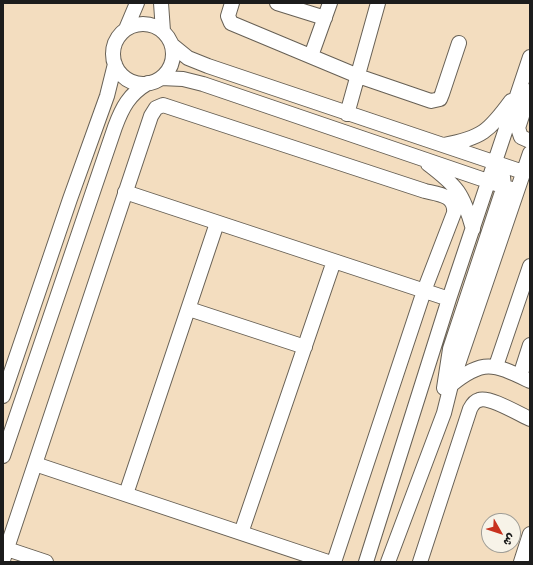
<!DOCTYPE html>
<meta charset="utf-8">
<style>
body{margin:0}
#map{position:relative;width:533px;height:565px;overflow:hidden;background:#f3ddbf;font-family:Delius,"Playpen Sans Arabic",sans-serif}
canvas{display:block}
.frame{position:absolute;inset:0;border:4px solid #1c1c1c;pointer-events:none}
.north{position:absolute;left:481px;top:513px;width:40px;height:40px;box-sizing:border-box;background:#f7f3e8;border:1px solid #9f9d96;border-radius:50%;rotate:129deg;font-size:11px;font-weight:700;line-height:16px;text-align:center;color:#1c1c1c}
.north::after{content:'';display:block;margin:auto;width:14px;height:18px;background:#c8321e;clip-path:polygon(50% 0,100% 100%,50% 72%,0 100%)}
</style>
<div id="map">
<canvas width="533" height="565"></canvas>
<div class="frame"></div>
<div class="north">ش</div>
</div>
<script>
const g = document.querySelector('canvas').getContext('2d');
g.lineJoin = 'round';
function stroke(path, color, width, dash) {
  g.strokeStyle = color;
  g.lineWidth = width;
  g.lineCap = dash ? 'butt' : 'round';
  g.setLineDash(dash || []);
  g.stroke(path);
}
const minor = new Path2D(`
 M161,3l2,28
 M232,3l-4,13 3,7 127,53 73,25 9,-2 2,-5 17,-51
 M277,3l48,15
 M113 54a30 30 0 1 1 60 0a30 30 0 1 1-60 0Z
 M126,29l11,-26
 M172,45l16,13 20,8 315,106
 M311,56l19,-53
 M161,78l22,1 20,5 314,107
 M530,91l-12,37 3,9 9,4
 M347,114l31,-111
 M444,145c38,-7 45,-14 67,-44
 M428,164c29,22 35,29 45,65
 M125,192l324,107
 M189,309l116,38
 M496,366l34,-100
 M520,376l10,-31
 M451,385c33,-27 43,-21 79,-4
 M444,388l6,-39 54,-163 -1,-9
 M3,396l67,-197 37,-103 8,-32
 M3,456l112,-329c7,-19 14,-33 33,-44
 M35,464l293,98
 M126,494l91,-271
 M241,533l93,-272
 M7,549l39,13
 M3,560l148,-444 5,-8 7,-3 262,86c13,3 31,4 29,22l-30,78 -90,271
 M366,562l83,-263 81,-242
 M388,562l56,-149 7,-28 79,-232
 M420,562l50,-153c2,-4 5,-8 9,-9 10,-4 40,14 51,19
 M521,562l9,-28`);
stroke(minor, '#676055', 16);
stroke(minor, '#fff', 14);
</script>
